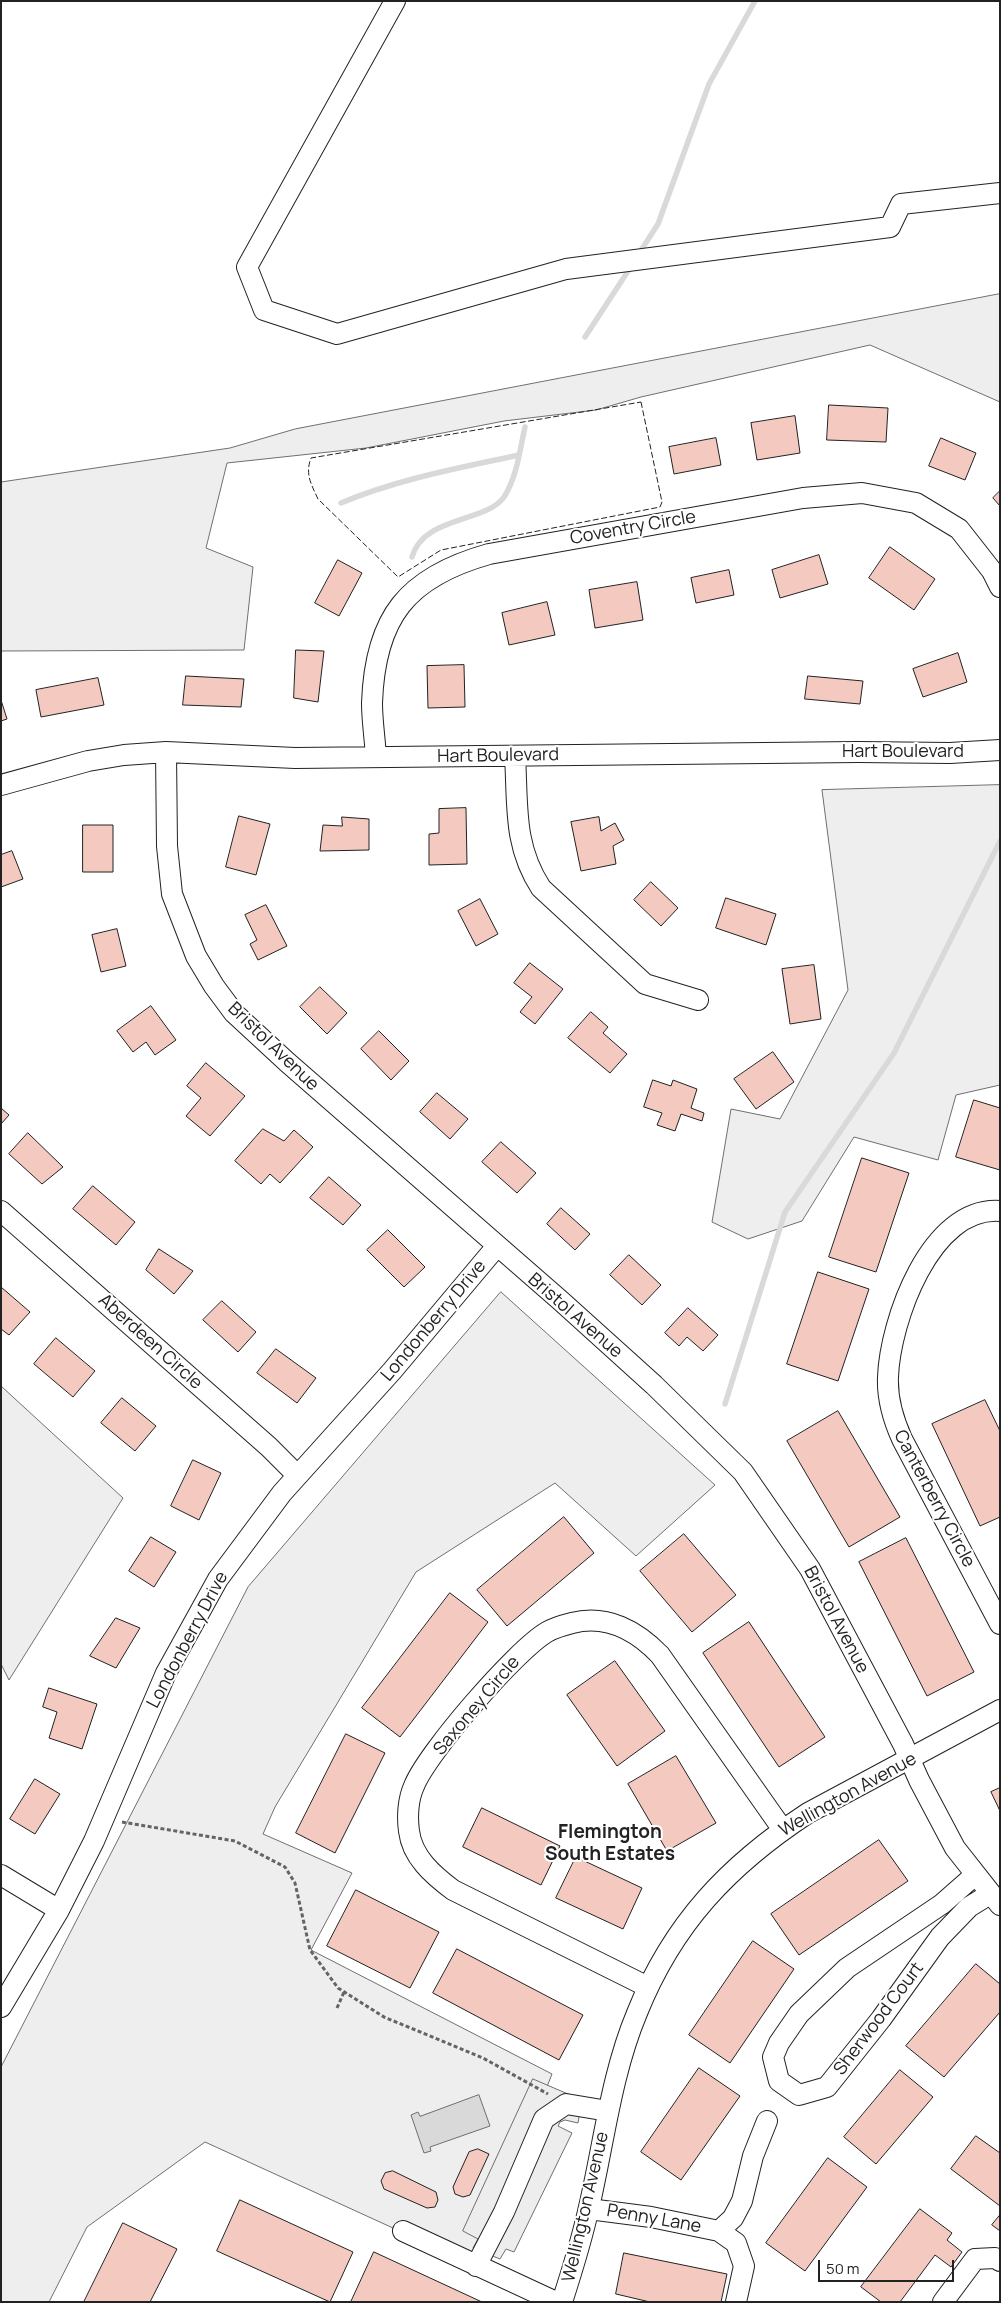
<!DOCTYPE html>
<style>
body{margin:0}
#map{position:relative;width:1001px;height:2303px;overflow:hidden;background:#fff;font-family:Manrope,sans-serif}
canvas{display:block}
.frame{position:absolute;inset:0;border:2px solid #222;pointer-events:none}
.scale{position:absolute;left:818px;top:2260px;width:136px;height:22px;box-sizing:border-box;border:2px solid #222;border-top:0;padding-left:6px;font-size:15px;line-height:18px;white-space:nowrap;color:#222;-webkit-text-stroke:4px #fff;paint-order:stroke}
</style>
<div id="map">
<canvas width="1001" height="2303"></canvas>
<div class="frame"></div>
<div class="scale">50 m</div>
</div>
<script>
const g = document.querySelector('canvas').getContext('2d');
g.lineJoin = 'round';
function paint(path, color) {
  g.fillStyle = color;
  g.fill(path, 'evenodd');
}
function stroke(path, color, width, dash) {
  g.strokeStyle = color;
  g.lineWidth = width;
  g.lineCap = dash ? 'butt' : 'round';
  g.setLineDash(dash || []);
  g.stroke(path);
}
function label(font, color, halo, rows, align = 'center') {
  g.font = font + ' Manrope,sans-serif';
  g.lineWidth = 4;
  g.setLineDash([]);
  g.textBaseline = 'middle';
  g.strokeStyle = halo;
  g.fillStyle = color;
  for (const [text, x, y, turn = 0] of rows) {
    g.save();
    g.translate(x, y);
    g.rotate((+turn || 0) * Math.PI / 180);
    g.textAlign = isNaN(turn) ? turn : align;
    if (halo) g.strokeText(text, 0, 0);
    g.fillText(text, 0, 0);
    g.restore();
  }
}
const green = new Path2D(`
 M1000,294v108l-130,-57 -229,52 -45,13 -92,11 -138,27 -139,15 -21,85 47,19 -9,83 -243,1v-169l229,-34 65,-19z
 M1000,785v300l-44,10 -18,65 -84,-23 -52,84 -54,18 -36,-17 19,-113 49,10 68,-129 -26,-200z
 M501,1292l214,193 -79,71 -81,-73 -139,89 -141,235 -12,27 89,39 -41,77 241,124 -76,192 -271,-124 -118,85 -38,75h-48v-235l247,-480z
 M1,1386l122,112 -114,182 -8,-16z`);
paint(green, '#eee');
stroke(green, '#6f6f6f', 1);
const parking = new Path2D(`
 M533,2079l49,21 -4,23 -13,-3 -5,2 -2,4 14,7 -58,119 -8,-3 -6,10 -27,-11 5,-9 -15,-8z`);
paint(parking, '#ededed');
stroke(parking, '#6f6f6f', 1);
const water = new Path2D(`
 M479,2095l11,31 -60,21 1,4 -7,2 -13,-38 7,-3 2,4z`);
paint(water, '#d9d9d9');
stroke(water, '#6f6f6f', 1);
stroke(new Path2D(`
 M638,255l20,-31 51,-140 46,-83
 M585,337l47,-72
 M341,503c57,-24 118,-35 178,-48
 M412,557c11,-41 74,-34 92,-60 13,-20 16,-48 21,-70
 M725,1404l60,-192 109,-159 106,-212`), '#d9d9d9', 5.5);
const building = new Path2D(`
 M829,405l59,3 -2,34 -59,-2z
 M795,416l5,37 -43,7 -6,-37z
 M716,438l5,27 -47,9 -5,-27z
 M941,438l35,15 -11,27 -36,-14z
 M1000,491v15l-7,-8z
 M890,547l45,32 -21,31 -45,-32z
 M819,555l9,29 -48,14 -8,-28z
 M338,560l24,13 -23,43 -24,-13z
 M729,570l5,25 -38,8 -5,-25z
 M637,582l6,38 -48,8 -6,-38z
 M547,602l8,33 -46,10 -7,-32z
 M296,650l28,1 -6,51 -24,-4z
 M958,653l9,29 -44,15 -10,-28z
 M464,665l1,42 -37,1 -1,-42z
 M186,676l58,3 -3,28 -58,-2z
 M808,676l55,5 -3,23 -55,-5z
 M98,678l6,27 -63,12 -5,-27z
 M1,700l6,19 -6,2z
 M466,808l1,56 -38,1v-31l10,-1v-24z
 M239,816l31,8 -14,51 -30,-8z
 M342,817l27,2v31l-49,1 3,-26 19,1z
 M599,817l2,14 14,-8 9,17 -11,6 3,18 -35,7 -10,-49z
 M83,825h30v47h-30z
 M12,851l11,28 -22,8v-32z
 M651,882l27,26 -17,18 -27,-26z
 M726,898l50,16 -10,31 -50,-17z
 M480,899l18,35 -22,12 -18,-35z
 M266,905l21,41 -29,14 -8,-16 7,-4 -12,-25z
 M117,929l9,37 -25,6 -9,-37z
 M530,963l33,26 -28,35 -15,-12 12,-15 -18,-14z
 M814,965l7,54 -31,5 -8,-55z
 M320,987l27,26 -20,21 -27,-27z
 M151,1006l25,34 -21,15 -9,-13 -13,10 -16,-21z
 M591,1012l17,15 -5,6 24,21 -17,19 -42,-35z
 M379,1031l30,30 -18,19 -30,-31z
 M773,1052l21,30 -38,27 -22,-30z
 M206,1063l39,33 -35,40 -24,-20 15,-18 -14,-12z
 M653,1080l18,6 2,-6 24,9 -6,19 13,5 -2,8 -21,-7 -6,17 -18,-6 5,-12 -18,-6z
 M437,1093l31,26 -18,20 -30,-27z
 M974,1100l26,8v62l-44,-13z
 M1,1108l8,7 -8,9z
 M263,1129l21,12 10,-11 19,17 -33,36 -10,-9 -9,10 -26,-23z
 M28,1133l35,34 -21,17 -33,-30z
 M501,1142l35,31 -19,20 -35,-31z
 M862,1158l47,15 -33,99 -47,-15z
 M329,1177l32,28 -18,20 -33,-27z
 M93,1186l42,36 -19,23 -43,-36z
 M561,1208l29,26 -15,16 -28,-26z
 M388,1230l37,37 -21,20 -37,-37z
 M159,1249l34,22 -19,23 -28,-24z
 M629,1255l32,30 -19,20 -32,-30z
 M818,1272l51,17 -31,92 -51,-17z
 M1,1287l29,25 -21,23 -8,-6z
 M222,1301l34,31 -18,20 -35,-32z
 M688,1308l30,27 -15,16 -16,-14 -8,9 -14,-13z
 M56,1338l39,33 -22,26 -39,-33z
 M276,1349l40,29 -19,25 -40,-30z
 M122,1398l34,28 -21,25 -34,-28z
 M985,1400l15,31v86l-20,9 -48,-102z
 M838,1411l62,106 -51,30 -62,-106z
 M193,1460l28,13 -22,47 -28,-14z
 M564,1517l30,36 -87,73 -30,-36z
 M684,1534l52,61 -44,37 -52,-61z
 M151,1537l25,15 -22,35 -25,-16z
 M906,1538l68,134 -47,24 -68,-134z
 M450,1593l38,29 -88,115 -38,-29z
 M116,1618l24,10 -24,40 -26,-12z
 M749,1622l76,115 -46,30 -76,-114z
 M615,1661l50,70 -48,35 -50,-71z
 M49,1688l48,16 -15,45 -33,-11 8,-26 -14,-5z
 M346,1734l39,19 -50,100 -39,-20z
 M676,1756l40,67 -49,28 -39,-67z
 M35,1779l25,15 -25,40 -25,-15z
 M1000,1788v23l-9,-19z
 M482,1808l78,38 -19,39 -78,-38z
 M879,1840l29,41 -109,74 -28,-41z
 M576,1857l66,31 -19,41 -67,-31z
 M356,1890l83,42 -29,56 -83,-42z
 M753,1941l41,28 -64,94 -41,-28z
 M457,1949l126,66 -24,45 -126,-67z
 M976,1964l24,20v28l-56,65 -38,-31z
 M699,2068l41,28 -59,84 -40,-28z
 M900,2070l33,27 -57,67 -32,-27z
 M976,2136l24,17v53l-49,-37z
 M478,2149l11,5 -19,41 -7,2 -8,-3 -2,-7 16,-35z
 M828,2158l39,29 -62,84 -39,-28z
 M393,2171l43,21 2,8 -3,7 -8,1 -43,-19 -3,-8 4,-8z
 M240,2200l113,52 -23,50 -113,-51z
 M920,2209l32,24 -5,7 15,12 -11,15 -16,-12 -35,47h-19l-20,-15z
 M1000,2215v16l-8,-6z
 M123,2223l54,26 -27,53h-66z
 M374,2252l108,50h-131z
 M624,2253l103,21 -6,28h-71l-34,-8z`);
paint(building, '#f3c9c0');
stroke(building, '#222', 1);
const minor = new Path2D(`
 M395,1l-148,266 17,43 73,24 229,-65 324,-42 11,-23 99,-11
 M166,752l1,94 5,48 24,62 18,30 20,27 53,49 274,239 93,84 89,87 67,97 93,175 16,36 36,68 45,57
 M515,756c3,49 -2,89 26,132l104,96 53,16
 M376,757c-1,-18 -4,-36 -4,-54 3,-86 35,-126 117,-149l314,-56 59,-5 54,10 43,26 33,42 8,16
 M1,785l87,-24 36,-6 42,-3 129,6 563,-6 92,1 50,-3
 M1,1211l268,236 28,28
 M1000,1211c-70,-5 -110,111 -112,166 -1,22 5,42 14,62l98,185
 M1,1875l58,35
 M975,1875l-33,29 -95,64 -48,46 -20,29 -6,14 6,24 20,14 28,-8 54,-68 59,-82 29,-30 21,-13
 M648,1987l-195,-97c-20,-15 -41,-33 -44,-59 -2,-14 -1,-32 5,-45 13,-33 102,-136 133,-154 7,-4 17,-7 25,-9 35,-9 65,8 88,32l123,175
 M1,2007l58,-97 35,-69 72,-168 52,-94 64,-86 110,-122 105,-125
 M589,2209l62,8 68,14 17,12 8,23 -8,36
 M403,2231l153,71
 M719,2231l14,-13 9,-17 11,-45 14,-35
 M476,2266l28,-54 40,-93 22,-15 42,7
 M562,2302c10,-31 20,-63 27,-95 15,-64 22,-132 48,-194 36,-90 92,-148 171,-200l192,-103
 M943,2302l32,-43 20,-1 5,3`);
stroke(minor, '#222', 22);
stroke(new Path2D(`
 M122,1822l113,19 50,26 10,16 15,67 28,38 46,29 99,41 65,36
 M337,2008l7,-16`), '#646464', 3, [4, 2.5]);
stroke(minor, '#fff', 20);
stroke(new Path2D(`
 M641,402l21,100 -2,5 -219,43 -43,27 -80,-78c-7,-15 -13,-25 -7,-41z`), '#222', 1, [6, 2.5]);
label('18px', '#222', '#fff', [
 ["Coventry Circle",633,528,-10],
 ["Hart Boulevard",903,752],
 ["Hart Boulevard",498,756,-1],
 ["Bristol Avenue",273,1047,44],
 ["Bristol Avenue",575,1316,41],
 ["Londonberry Drive",434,1321,-50],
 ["Aberdeen Circle",150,1342,42],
 ["Canterberry Circle",934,1499,62],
 ["Bristol Avenue",836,1620,62],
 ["Londonberry Drive",188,1640,-62],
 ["Saxoney Circle",477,1706,-50],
 ["Wellington Avenue",848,1795,-29],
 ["Sherwood Court",879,2019,-53],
 ["Wellington Avenue",586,2207,-77],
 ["Penny Lane",654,2219,10]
]);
label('bold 19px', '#222', '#fff', [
 ["Flemington",610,1833],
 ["South Estates",610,1855]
]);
</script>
